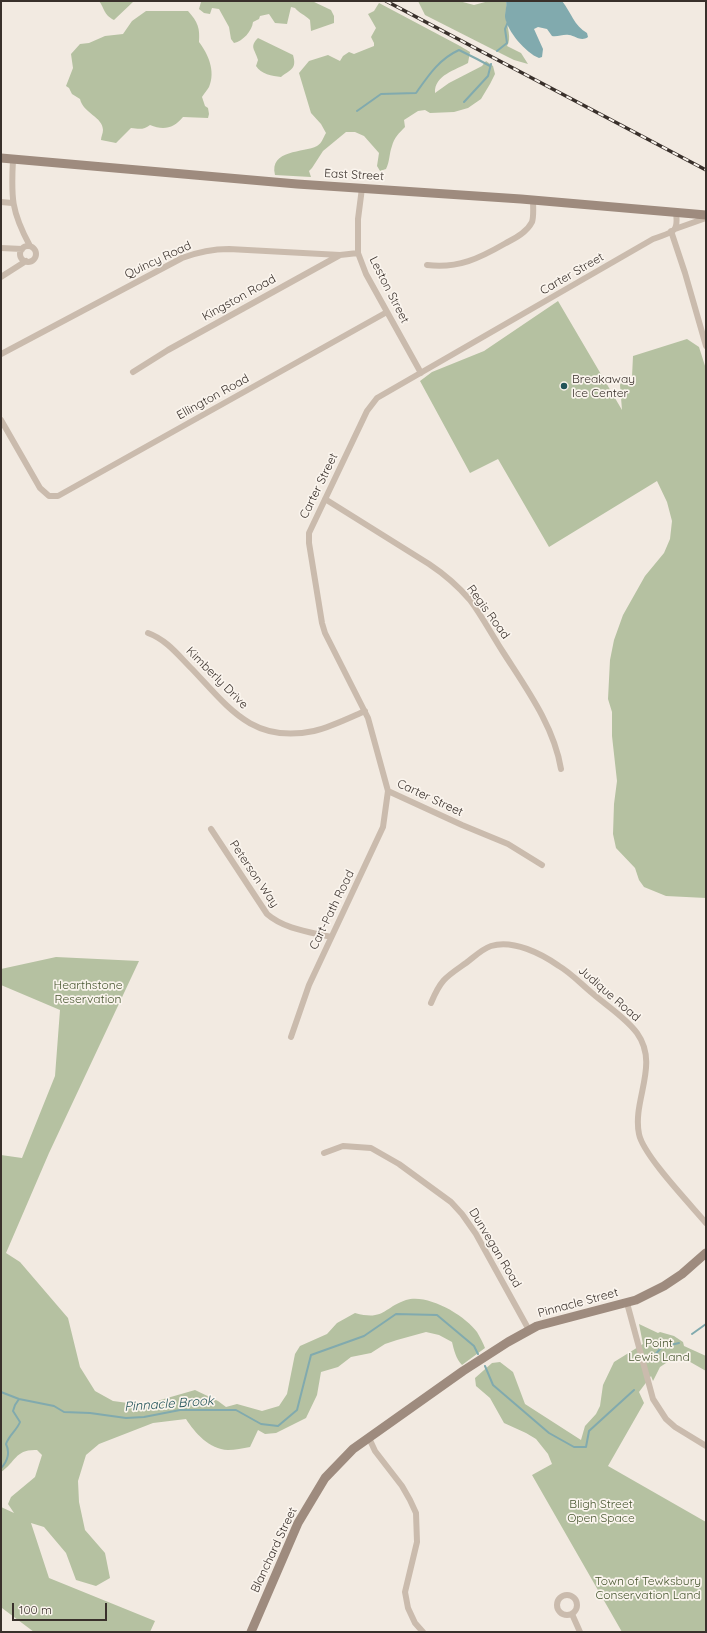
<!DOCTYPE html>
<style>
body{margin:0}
#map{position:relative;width:707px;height:1633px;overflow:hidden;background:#f2eae1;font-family:Quicksand,sans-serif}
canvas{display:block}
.frame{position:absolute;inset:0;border:2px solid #39302b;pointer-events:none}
.scale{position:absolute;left:12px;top:1603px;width:95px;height:18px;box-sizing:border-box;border:2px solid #39302b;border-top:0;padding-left:5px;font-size:12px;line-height:14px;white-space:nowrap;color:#39302b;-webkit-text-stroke:3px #faf4ed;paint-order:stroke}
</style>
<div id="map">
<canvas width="707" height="1633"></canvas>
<div class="frame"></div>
<div class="scale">100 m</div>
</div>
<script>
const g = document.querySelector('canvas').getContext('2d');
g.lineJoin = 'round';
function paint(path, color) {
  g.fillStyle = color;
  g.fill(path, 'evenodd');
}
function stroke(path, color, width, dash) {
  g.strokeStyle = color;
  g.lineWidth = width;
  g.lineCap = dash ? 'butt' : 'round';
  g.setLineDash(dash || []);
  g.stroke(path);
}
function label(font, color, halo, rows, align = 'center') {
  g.font = font + ' Quicksand,sans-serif';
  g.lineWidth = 3.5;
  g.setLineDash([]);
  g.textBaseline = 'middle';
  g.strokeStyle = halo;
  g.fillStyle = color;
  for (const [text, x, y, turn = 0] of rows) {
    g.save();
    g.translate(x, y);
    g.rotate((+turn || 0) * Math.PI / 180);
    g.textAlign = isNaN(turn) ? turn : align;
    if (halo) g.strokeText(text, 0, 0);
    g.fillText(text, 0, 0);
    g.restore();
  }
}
paint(new Path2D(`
 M99,1h35l-20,19c-11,-6 -9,-11 -15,-19z
 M200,1h112l19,9 3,6v7l-23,8 -1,-11c-5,-5 -11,-7 -15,-12l-4,-1 -4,17 -12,-1 -6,-9 -9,2 -1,3 -6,3c-1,9 -10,19 -19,21l-3,-4 -2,-12 -10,-18 -7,-1 -2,6 -6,-1 -5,-4 2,-7z
 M418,1h41l15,4 15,-4h17c1,5 -1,11 0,17 1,8 6,21 1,28l14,7 7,11 -14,-4 -20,-10 -69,-35z
 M379,3l81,43 10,6 -2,11c-12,7 -34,12 -33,30l14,-10 33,-17 4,-5 7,5 2,8 -5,10 -9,15 -13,9 -14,4 -24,1 -5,-3 -7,1 -14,9 1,7c-6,6 -11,11 -13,19 -3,8 -2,15 -6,23l-6,2 -3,-5 2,-13 -15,-17 -9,-4h-9l-23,19 -11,17 -3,3 2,6 -36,-2c-6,-26 29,-22 42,-29 5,-3 6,-8 9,-13l-5,-9 -10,-11 -12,-40 10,-12 19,-6 12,6 3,-5 6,-4 5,2 20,-8v-3l-3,-6 5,-9 -8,-14 6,-3z
 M146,11h42c10,11 12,17 11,31 9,12 17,29 10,45 -2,3 -5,7 -7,10l3,9 3,2 1,6 -1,4 -25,-1c-9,11 -19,14 -33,8 -6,5 -11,4 -19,3l-15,15 -15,-3c0,-3 2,-7 2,-10 0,-13 -20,-17 -23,-31l-8,-5 -3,-6 -3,-2 7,-18 -2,-14 9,-10 9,-1 16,-7 18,-2 9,-13z
 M258,38l35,17c4,14 -2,14 -12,22 -9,-1 -20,-3 -25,-11l2,-6c-3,-11 -9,-13 0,-22z
 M558,301l64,109 -2,-25 4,-8h8l1,-21 54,-17 12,8 7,22v529l-40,-2 -22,-9 -5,-7 -4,-12 -19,-20 -3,-14 1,-30 3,-23 -5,-45v-24l-4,-13 2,-39 4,-20 9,-25 22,-39 19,-23 6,-14 2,-18 -5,-19 -10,-21 -108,66 -51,-88 -28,14 -50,-92 12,-9 52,-21z
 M56,957l83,4 -90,192 -43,100 14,9 48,56 12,49 15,24 18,10 30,4 52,-15 23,11 8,6 11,-3 25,7 17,-5 8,-12 8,-40 5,-8 27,-12 10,-11 18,-10c29,8 28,-5 51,-13 21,-7 59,15 71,32 3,5 6,11 8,16l-23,17c-6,-6 -8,-15 -10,-23l-13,-7 -13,-3 -29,8 -12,4 -14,9 -20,4 -13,10 -17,5 -4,23 -11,23 -30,15 -11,1 -7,-4 -8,17c-7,1 -15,3 -22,3 -19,-1 -33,-17 -42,-31l-33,4 -54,21 -13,11 -8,26 1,21 6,28 20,23 5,25 -14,8 -20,-6 -10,-27 -22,-26 -13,-4 18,55 106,43 -5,11h-116l-32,-24 -1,2v-103l13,6 -6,-9 3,-7 24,-20 7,-22 -5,-5c-22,-1 -21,12 -36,22v-317l21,3 33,-82 5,-66 -59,-25v-16z
 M639,1324l19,9 2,-1 14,4 9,6 1,4 22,10v15l-28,-16 -18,12 -7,14 -2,-5 -12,16 5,11 -36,63 98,56v110h-84l-90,-157 20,-11 -4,-10 -12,-15 -10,-6 -22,-10 -14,-25 -14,-12 -1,-8 17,-15 8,-1 13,10 12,32 56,36 4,-14 11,-12 4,-8 3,-21 11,-23 29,-18z`), '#b5c1a1');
paint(new Path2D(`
 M506,1h56c9,11 12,25 25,32l1,4c-7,5 -12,-1 -19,-2 -6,-1 -11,2 -17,1l-5,-7 -9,-2 -4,2 9,20 -1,8 -3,1c-13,-5 -32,-27 -34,-41 0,-5 2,-11 1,-16z`), '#81aaae');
stroke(new Path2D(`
 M497,51l10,-8 -2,-14 3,-7
 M464,102l24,-26 3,-12
 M357,111l24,-17 35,-1c12,-17 23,-34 43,-43l18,9 13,7
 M692,1334l14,-10
 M651,1359l11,-12 17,-4
 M485,1366l8,19 56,48 25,14h12l3,-16 45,-41
 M1,1392l18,7 35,7 10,6 26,1 36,5 18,-1 36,-7h56l25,14 17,2 19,-16 14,-55 53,-19 32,-22 41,1 37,31 4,8
 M1,1468c7,-7 9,-16 5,-24 3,-9 11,-14 14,-22l-7,-11 2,-6 4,-6`), '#81aaae', 2);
stroke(new Path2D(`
 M13,159c-2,38 -2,52 17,87
 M362,188l-4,31v34l8,21 55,99
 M1,202l11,1
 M675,229l31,-11
 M671,231l14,42 21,73
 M20 254a8 8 0 1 1 16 0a8 8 0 1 1-16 0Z
 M1,248l21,1
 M427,265c31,4 53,-7 79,-22 10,-5 21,-11 26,-21 2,-6 1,-16 1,-22
 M1,277l25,-16
 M1,354l181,-96c16,-6 30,-9 47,-9l111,6
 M133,372l35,-22 172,-95 18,-2
 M1,420l39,68 9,8h9l329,-184
 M325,499l104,65c15,10 29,22 41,36 12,16 22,35 33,52 23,36 51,74 58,117
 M148,633c19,7 30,22 44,36 37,39 61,75 122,62 17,-4 35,-13 51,-20
 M211,829l56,85c17,15 43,18 64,23
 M542,865l-34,-21 -46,-19 -74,-34 -20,-73 -43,-85 -3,-10 -13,-80v-10l58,-122 10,-13 276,-159c18,-7 26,-5 23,-26
 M431,1003c10,-24 15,-26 35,-40 8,-6 16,-14 25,-17 22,-7 51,8 68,20 12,7 22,18 33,27 15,13 34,25 45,40 23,32 -5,67 2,101 4,21 51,70 67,89
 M291,1037l18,-52 74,-158 5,-36
 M324,1153l19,-7 28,2 28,16 52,38 11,12 14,20 53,96
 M627,1303l26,96 13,20 9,8 31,19
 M369,1438l6,13 27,35 8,14 6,13 1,29 -12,50 3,16 7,15 8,9
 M557 1605a10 10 0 1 1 20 0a10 10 0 1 1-20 0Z
 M572,1614l8,18`), '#cabbad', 6);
stroke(new Path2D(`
 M1,158l296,26 224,15 185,16
 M251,1632l47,-109 27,-45 28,-29 110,-78 45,-29 29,-16 99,-26 28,-14 18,-12 24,-21`), '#9e8b7e', 9);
const rail = new Path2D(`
 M386,1l320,169`);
stroke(rail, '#39302b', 3.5);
stroke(rail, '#faf4ed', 2, [6]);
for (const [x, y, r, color] of [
 [564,386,4,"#225358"]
]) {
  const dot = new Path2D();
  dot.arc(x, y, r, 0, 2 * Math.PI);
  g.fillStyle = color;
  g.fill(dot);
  stroke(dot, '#faf4ed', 1.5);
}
label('12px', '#39302b', '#faf4ed', [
 ["East Street",354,175,3],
 ["Quincy Road",158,260,-25],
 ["Carter Street",572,274,-30],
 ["Leston Street",389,290,63],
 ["Kingston Road",239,298,-29],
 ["Ellington Road",213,397,-29],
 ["Carter Street",319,486,-64],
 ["Regis Road",488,612,54],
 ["Kimberly Drive",217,678,45],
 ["Carter Street",430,798,25],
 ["Peterson Way",254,874,56],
 ["Cart-Path Road",332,910,-64],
 ["Judique Road",609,994,41],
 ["Dunvegan Road",495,1248,59],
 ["Pinnacle Street",578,1303,-15],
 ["Blanchard Street",274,1550,-65]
]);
label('12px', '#39302b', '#faf4ed', [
 ["Breakaway",572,379],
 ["Ice Center",572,393]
], 'left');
label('12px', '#475630', '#faf4ed', [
 ["Hearthstone",88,985],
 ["Reservation",88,999],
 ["Point",659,1343],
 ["Lewis Land",659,1357],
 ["Bligh Street",601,1504],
 ["Open Space",601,1518],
 ["Town of Tewksbury",648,1581],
 ["Conservation Land",648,1595]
]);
label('italic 13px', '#225358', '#faf4ed', [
 ["Pinnacle Brook",169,1404,-4]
]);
</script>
